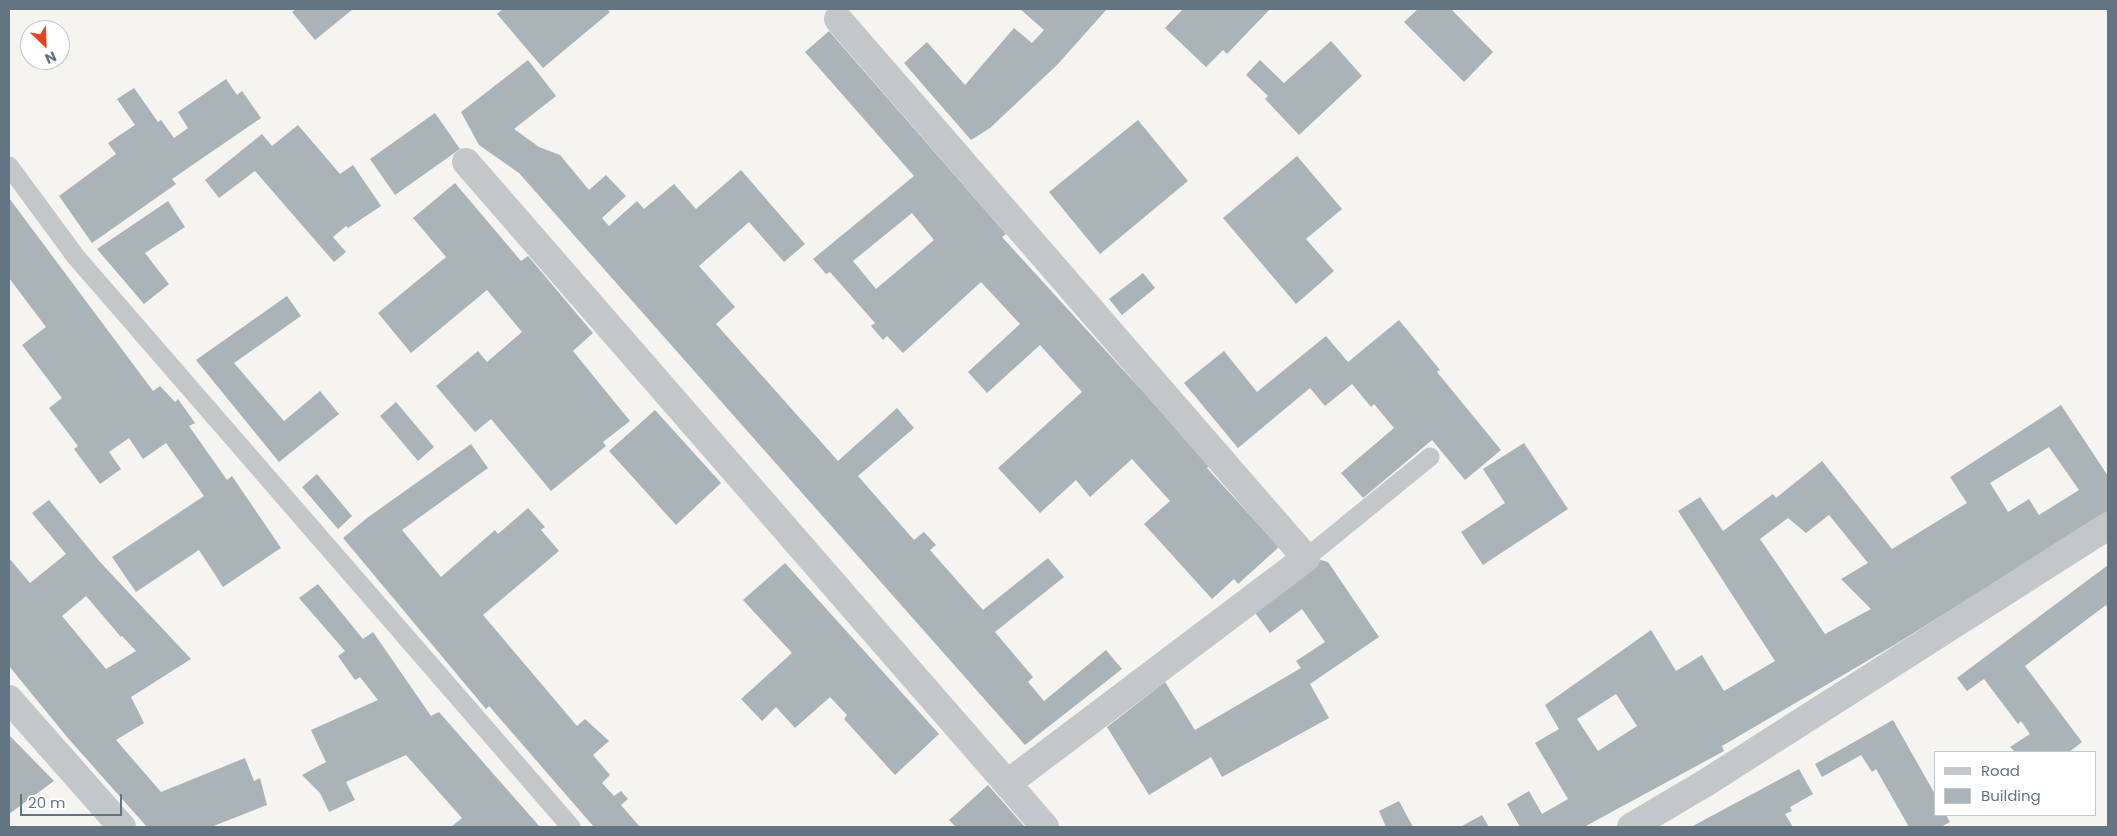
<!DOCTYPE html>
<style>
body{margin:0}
#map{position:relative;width:2117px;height:836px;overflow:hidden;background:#f5f4f0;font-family:Poppins,sans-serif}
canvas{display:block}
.frame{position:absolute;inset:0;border:10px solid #617583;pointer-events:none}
.legend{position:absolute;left:1934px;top:751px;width:162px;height:65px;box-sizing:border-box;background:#fff;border:1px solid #c0c8cd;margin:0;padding:6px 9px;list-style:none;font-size:15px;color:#617583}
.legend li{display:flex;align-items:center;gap:10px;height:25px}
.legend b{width:25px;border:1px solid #c0c8cd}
.north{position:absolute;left:20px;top:20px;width:50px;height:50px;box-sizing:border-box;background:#fff;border:1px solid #c0c8cd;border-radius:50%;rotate:156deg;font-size:14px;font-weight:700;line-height:20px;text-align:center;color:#617583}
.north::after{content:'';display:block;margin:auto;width:18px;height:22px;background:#ed4417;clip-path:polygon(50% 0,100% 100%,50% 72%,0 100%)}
.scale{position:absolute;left:20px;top:794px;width:102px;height:22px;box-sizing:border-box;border:2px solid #617583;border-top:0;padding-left:6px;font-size:15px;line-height:18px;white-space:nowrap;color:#617583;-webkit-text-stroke:4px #fff;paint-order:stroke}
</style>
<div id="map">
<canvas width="2117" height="836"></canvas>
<div class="frame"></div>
<ul class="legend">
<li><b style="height:6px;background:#c3c7ca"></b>Road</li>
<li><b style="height:14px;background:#aab3b8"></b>Building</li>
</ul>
<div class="north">N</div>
<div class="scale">20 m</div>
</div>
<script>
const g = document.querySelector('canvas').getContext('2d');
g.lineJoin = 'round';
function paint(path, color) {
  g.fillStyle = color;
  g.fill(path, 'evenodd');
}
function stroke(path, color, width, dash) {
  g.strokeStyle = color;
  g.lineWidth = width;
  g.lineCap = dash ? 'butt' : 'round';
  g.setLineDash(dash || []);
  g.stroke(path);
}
paint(new Path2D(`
 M296,9h57l-38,31 -23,-28z
 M503,9h104l3,3 -67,56 -46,-54z
 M1020,9h87l-50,56 -67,63 -19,12 -67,-77 23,-21 38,43 49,-57 18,15 12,-13z
 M1183,9h87l-43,45 -4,-4 -17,17 -41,-39z
 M1418,9h33l42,43 -29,30 -60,-60z
 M829,31l177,203 -4,3 208,228 -3,3 72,79 -41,37 -4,-5 -22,20 -68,-75 26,-23 -38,-42 -42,38 -14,-17 -36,33 -42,-45 84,-76 -42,-47 -53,48 -19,-21 52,-48 -39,-42 -78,71 -16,-17 -4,4 -12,-14 4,-3 -45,-51 -4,2 -13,-15 101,-83 -109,-124zM912,213l22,27 -58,49 -23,-28z
 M1331,41l31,35 -63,59 -34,-36 3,-3 -22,-21 14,-15 24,23z
 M528,60l28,36 -42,33 25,18 21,8 29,35 17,-15 20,21 -24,22 7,8 28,-25 7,8 30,-25 22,25 45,-39 64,74 -21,18 -35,-40 -50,44 36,41 -19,17 122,137 59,-53 17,20 -56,48 56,64 10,-8 12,13 -6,5 53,60 65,-52 16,19 -69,55 38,45 -5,5 16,19 62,-51 16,19 -97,76 -506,-572 -40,-28 -18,-33z
 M226,79l11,16 5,-4 19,27 -89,61 4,5 -84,59 -33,-47 57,-42 -8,-11 27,-18 -18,-26 17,-11 24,34 3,-2 13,18 14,-10 -10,-16z
 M435,113l25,36 -65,46 -25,-36z
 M1138,120l50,61 -88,73 -51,-62z
 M298,125l42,49 13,-9 28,41 -33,22 -2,-2 -13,11 13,15 -12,10 -79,-91 -36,27 -14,-18 57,-46 10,12z
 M1297,156l45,53 -36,30 28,32 -38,33 -73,-86z
 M455,183l66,78 7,-5 65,77 -20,18 57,70 -27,21 3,4 -55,45 -60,-72 -16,13 -39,-46 42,-35 9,11 35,-30 -35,-42 -76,63 -33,-40 68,-56 -33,-39z
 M9,198l144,193 7,-5 15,16 3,-3 17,24 -6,3 38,54 5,-4 49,72 -58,39 -24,-37 -63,42 -24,-35 92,-61 -38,-53 -23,16 -14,-21 -20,14 12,17 -21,15 -26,-35 4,-3 -29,-38 13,-10 -40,-53 24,-18 -37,-49z
 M168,201l17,26 -40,26 24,31 -25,20 -47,-55z
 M1143,273l12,15 -33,27 -13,-16z
 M287,296l14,20 -67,47 50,58 36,-30 19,23 -60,48 -83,-102z
 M1399,320l41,50 -3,2 64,78 -36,30 -33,-40 -69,58 -22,-25 53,-45 -20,-24 -3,3 -19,-23 -27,22 -15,-18 -72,60 -54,-65 40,-32 33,41 69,-56 22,26z
 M396,402l38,45 -16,14 -38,-45z
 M2061,405l47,71v36l-212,132 -174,102 2,5 -140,76h-64l-13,-23 22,-13 13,23 26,-15 -33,-56 24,-14 -14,-24 106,-75 25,41 26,-16 22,36 51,-30 -97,-150 22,-14 23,34 50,-37 3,4 46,-37 70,88 75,-46 -17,-26zM2049,447l30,43 -40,25 -10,-16 -21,13 -18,-29zM1829,515l39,48 -27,16 30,30 -46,25 -65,-95 28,-21 18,15zM1616,694l21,32 -39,25 -21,-32z
 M655,410l66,73 -45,42 -67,-74z
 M1524,443l44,66 -85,56 -22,-33 44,-29 -22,-34z
 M471,444l17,24 -86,62 39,47 54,-47 3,4 30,-26 17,19 -4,3 18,21 -76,64 94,111 8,-7 24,22 -16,14 17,20 -8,8 12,13 7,-5 7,8 -7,6 19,22h-46l-105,-121 -3,3 -143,-171 24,-20z
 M317,474l35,42 -14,13 -36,-42z
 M49,500l51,62 91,97 -60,38 13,26 -28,17 45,52 84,-34 9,23 6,-3 7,27 -56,22h-64l-80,-90 -58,-71v-108l21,25 36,-29 -34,-41zM86,596l35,41 1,-1 14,15 -30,18 -44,-53z
 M1321,560l7,2 51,75 -69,47 19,34 -107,59 -11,-20 -62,38 -42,-68 58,-45 30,48 106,-62 -5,-7 29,-19 -23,-33 -32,24 -17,-23z
 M785,563l154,171 -44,41 -51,-56 3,-4 -17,-18 -35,31 -19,-21 -14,14 -21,-22 51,-46 -49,-53z
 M2108,565v45l-2,-5 -81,61 57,76 -13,10h-54l-5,-5 20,-13 -9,-13 -3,3 -34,-45 -17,12 -10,-13z
 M318,584l45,55 10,-7 58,84 8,-4 101,115h-89l11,-9 -56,-63 -60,27 9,18 -26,12 -9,-19 -18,-18 24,-13 -15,-32 67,-30 -18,-23 -5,3 -17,-24 7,-5 -46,-53z
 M1893,720l43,76v19h10l4,7 -9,5h-32l-33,-58 -4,3 -11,-17 -39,22 -7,-13z
 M9,735l45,46 -45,33z
 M1799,769l14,25 -23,13 2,4 -7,3 8,13h-102z
 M988,785l37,42h-69l-7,-7z
 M1399,801l14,26h-27l-7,-16z
 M1482,815l7,12h-29z`), '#aab3b8');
stroke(new Path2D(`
 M9,166l67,91 495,570
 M1306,558l124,-101`), '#c3c7ca', 19);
stroke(new Path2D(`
 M838,19l468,539 -298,225
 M466,162l579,665
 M9,699l113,128
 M1631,827l76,-45 401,-256`), '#c3c7ca', 28);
</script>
